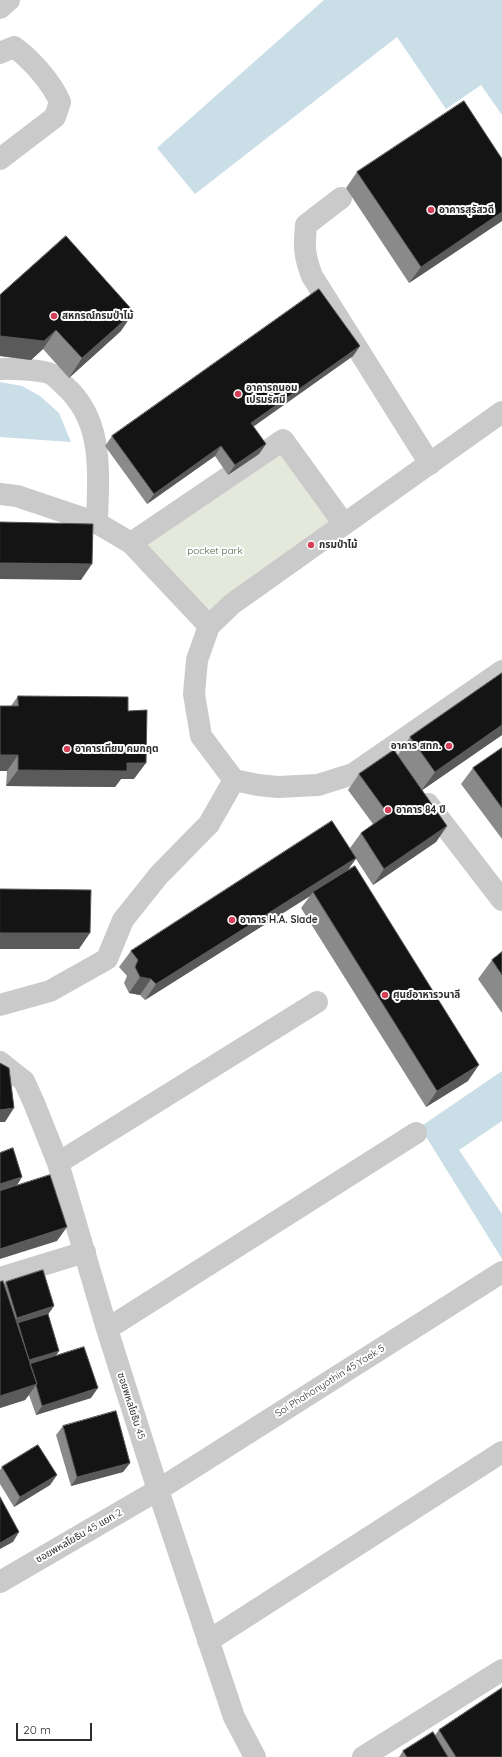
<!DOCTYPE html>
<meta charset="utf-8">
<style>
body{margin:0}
#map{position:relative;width:502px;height:1757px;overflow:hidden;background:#fff;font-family:Quicksand,sans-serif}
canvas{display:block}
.scale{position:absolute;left:16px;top:1723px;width:76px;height:18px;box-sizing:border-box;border:2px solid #2d2d2d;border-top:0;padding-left:5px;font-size:12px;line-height:14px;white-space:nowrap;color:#2d2d2d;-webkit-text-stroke:3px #fff;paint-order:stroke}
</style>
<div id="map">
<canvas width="502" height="1757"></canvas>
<div class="scale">20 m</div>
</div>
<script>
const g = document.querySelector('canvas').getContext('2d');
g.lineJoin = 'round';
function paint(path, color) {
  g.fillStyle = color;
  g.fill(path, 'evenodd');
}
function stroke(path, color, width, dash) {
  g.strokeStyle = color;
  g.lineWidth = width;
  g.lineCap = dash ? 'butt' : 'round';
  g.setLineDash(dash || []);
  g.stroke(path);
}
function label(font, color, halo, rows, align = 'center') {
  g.font = font + ' Quicksand,"Noto Sans Thai",sans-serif';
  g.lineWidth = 4;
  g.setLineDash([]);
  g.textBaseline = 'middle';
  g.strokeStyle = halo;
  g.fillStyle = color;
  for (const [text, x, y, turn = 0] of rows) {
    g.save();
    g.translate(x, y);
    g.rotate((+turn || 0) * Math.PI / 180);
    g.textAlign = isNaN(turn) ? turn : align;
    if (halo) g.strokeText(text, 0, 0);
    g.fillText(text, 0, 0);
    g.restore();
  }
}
paint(new Path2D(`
 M283,440l61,84 -135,102 -78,-83z`), '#e4e9db');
paint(new Path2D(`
 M324,0h178v115l-21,-30 -35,24 -49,-72 -202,157 -38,-46z
 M0,382l22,4 18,10 19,17 12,29 -71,-5z
 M502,1071v50l-43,29 43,64v45l-82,-132z`), '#c9dee7');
stroke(new Path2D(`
 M0,8l9,-8
 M0,53l14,-6c17,12 38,36 46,55l-5,15 -55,42
 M341,198l-35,27c-2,22 -2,30 6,51l118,188
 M0,369c10,-1 43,1 51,5 5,2 10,9 14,12 40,36 33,88 32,137
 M502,412l-270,192 -23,22 -12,34 -3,34 7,42 33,44 24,5 20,2 40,-2 35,-11 149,-103
 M0,494l17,2 80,27 34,20 78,83
 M131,543l152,-103 61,84
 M428,804l74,96
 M0,1005l50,-14 57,-32 16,-39 36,-45 50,-51 25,-44
 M0,1062l24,19 10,22 24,60 49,166 51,161 76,227 21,40
 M58,1163l259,-161
 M0,1278l85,-26
 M107,1329l309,-196
 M0,1582l158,-92 344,-218
 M208,1641l294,-189
 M363,1757l139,-87`), '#cacaca', 22);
paint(new Path2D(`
 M502,159v62l-93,62 -63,-95 11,-16z
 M0,295l121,36 -52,47 -26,-29 -12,11 -31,-4z
 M360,346l-7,10 -100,71 13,17 -7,10 -31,21 -13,-19 -68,48 -42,-58 7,-10z
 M502,673v62l-80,55 25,36 -11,16 -63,43 -17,-26 -9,12 121,210 -42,26 -125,-199 9,-12 -165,104 -5,-5 -11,-2 -5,-10 3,-7 -8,-9 12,-16 219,-103 11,-15 12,-9 -25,-34 11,-16 39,-19 12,-18z
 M18,696l110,15 6,68h-13l-6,8 -109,-1 1,-15 4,-65z
 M502,748v91l-41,-55 12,-16z
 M502,952v61l-24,-34 14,-19z
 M0,1282l4,3 2,-3 42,33 11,36 -4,5 36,42 -55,17 -7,-20 -4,5 -25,8z
 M63,1426l67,37 -7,9 -52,14 -15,-51z
 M2,1467l55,8 -7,10 -36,22 -14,-23v-14z
 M439,1730l63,27h-103l4,-6 32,-16z`), '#8a8a8a');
paint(new Path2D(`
 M502,212v9l-93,62 12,-16z
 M134,312l-13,19 -52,47 13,-20z
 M56,330l-13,19 -12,11 -31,-4v-20z
 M360,346l-7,10 -109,77 7,-10z
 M266,444l-7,10 -31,21 7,-10z
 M221,446l-6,10 -68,48 7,-10z
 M0,563l92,1 -11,16 -81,-1z
 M502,725v10l-81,56 14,-19z
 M0,755h18l-11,16h-7z
 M127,763h19l-12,16h-13l-6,8 -109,-1 12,-16z
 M447,826l-11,16 -63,43 11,-16z
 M356,858l-11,16 -32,18 -3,4 -165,104 11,-16z
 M0,933h90l-11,16h-79z
 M140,977l11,2 -11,16 -11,-2z
 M479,1065l-11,16 -42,26 11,-16z
 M14,1108l-9,14h-5v-12z
 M22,1177l-6,10 -16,5v-8z
 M67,1227l-10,14 -57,18v-10z
 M54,1306l-7,10 -29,7 -2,3 -5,1 6,-9z
 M59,1351l-6,9 -30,9 6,-9z
 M37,1384l-12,16 -25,8v-12z
 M98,1388l-7,10 -55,17 6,-9z
 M130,1463l-7,9 -52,14 6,-9z
 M57,1475l-7,10 -36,22 6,-10z
 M19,1532l-6,10 -13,7v-6z`), '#5a5a5a');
const building = new Path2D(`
 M464,101l38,58v53l-81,55 -64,-95z
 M66,236l68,76 -52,46 -26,-28 -12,11 -44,-5v-41z
 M319,289l41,57 -109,77 15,21 -31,21 -14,-19 -67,48 -42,-58z
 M0,522l93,2 -1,40 -92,-1z
 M502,673v52l-67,47 -25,-35z
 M18,696l110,1v14l19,-1 -1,53h-19v8l-109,-1v-15h-18v-49h18z
 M502,748v60l-29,-40z
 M394,750l53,76 -63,43 -23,-36 27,-19 -29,-40z
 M332,821l24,37 -200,126 -5,-5 -11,-2 -5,-10 3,-7 -7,-9z
 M355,866l124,199 -42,26 -124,-199z
 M0,889l91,1 -1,43h-90z
 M502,952v23l-10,-15z
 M0,1063l9,5 5,40 -14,2z
 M13,1148l9,29 -22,7v-31z
 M50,1175l17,52 -67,22v-58z
 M43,1270l11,36 -37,12 -11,-36z
 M3,1281l34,103 -37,12v-114z
 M48,1314l11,37 -30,9 -11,-37z
 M84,1347l14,41 -56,18 -6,-21 1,-1 -7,-20z
 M116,1411l14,52 -53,14 -14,-51z
 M38,1445l19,30 -37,22 -18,-30z
 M0,1497l19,35 -19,11z
 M502,1688v69h-46l-17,-27z
 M433,1732l15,25h-41l-4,-6z`);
paint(building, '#141414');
stroke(building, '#5a5a5a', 1);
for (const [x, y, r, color] of [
 [431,210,4,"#d43f57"],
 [54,316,4,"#d43f57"],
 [238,394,4,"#d43f57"],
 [311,545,4,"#d43f57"],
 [449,746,4,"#d43f57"],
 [67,749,4,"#d43f57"],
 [388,810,4,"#d43f57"],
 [232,920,4,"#d43f57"],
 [385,995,4,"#d43f57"]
]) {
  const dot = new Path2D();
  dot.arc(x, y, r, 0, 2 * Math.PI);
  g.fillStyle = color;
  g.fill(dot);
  stroke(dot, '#fff', 1.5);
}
label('bold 10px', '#2d2d2d', '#fff', [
 ["อาคารสุรัสวดี",439,210],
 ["สหกรณ์กรมป่าไม้",62,316],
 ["อาคารถนอม",246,388],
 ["เปรมรัศมี",246,400],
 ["กรมป่าไม้",319,545],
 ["อาคาร สทก.",441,746,"right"],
 ["อาคารเทียม คมกฤต",75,749],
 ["อาคาร 84 ปี",396,810],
 ["อาคาร H.A. Slade",240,920],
 ["ศูนย์อาหารวนาลี",393,995]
], 'left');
label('10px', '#53643f', '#fff', [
 ["pocket park",215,551]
]);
label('10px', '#2d2d2d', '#fff', [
 ["Soi Phahonyothin 45 Yaek 5",330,1381,-32],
 ["ซอยพหลโยธิน 45",131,1406,72],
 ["ซอยพหลโยธิน 45 แยก 2",79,1536,-30]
]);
</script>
